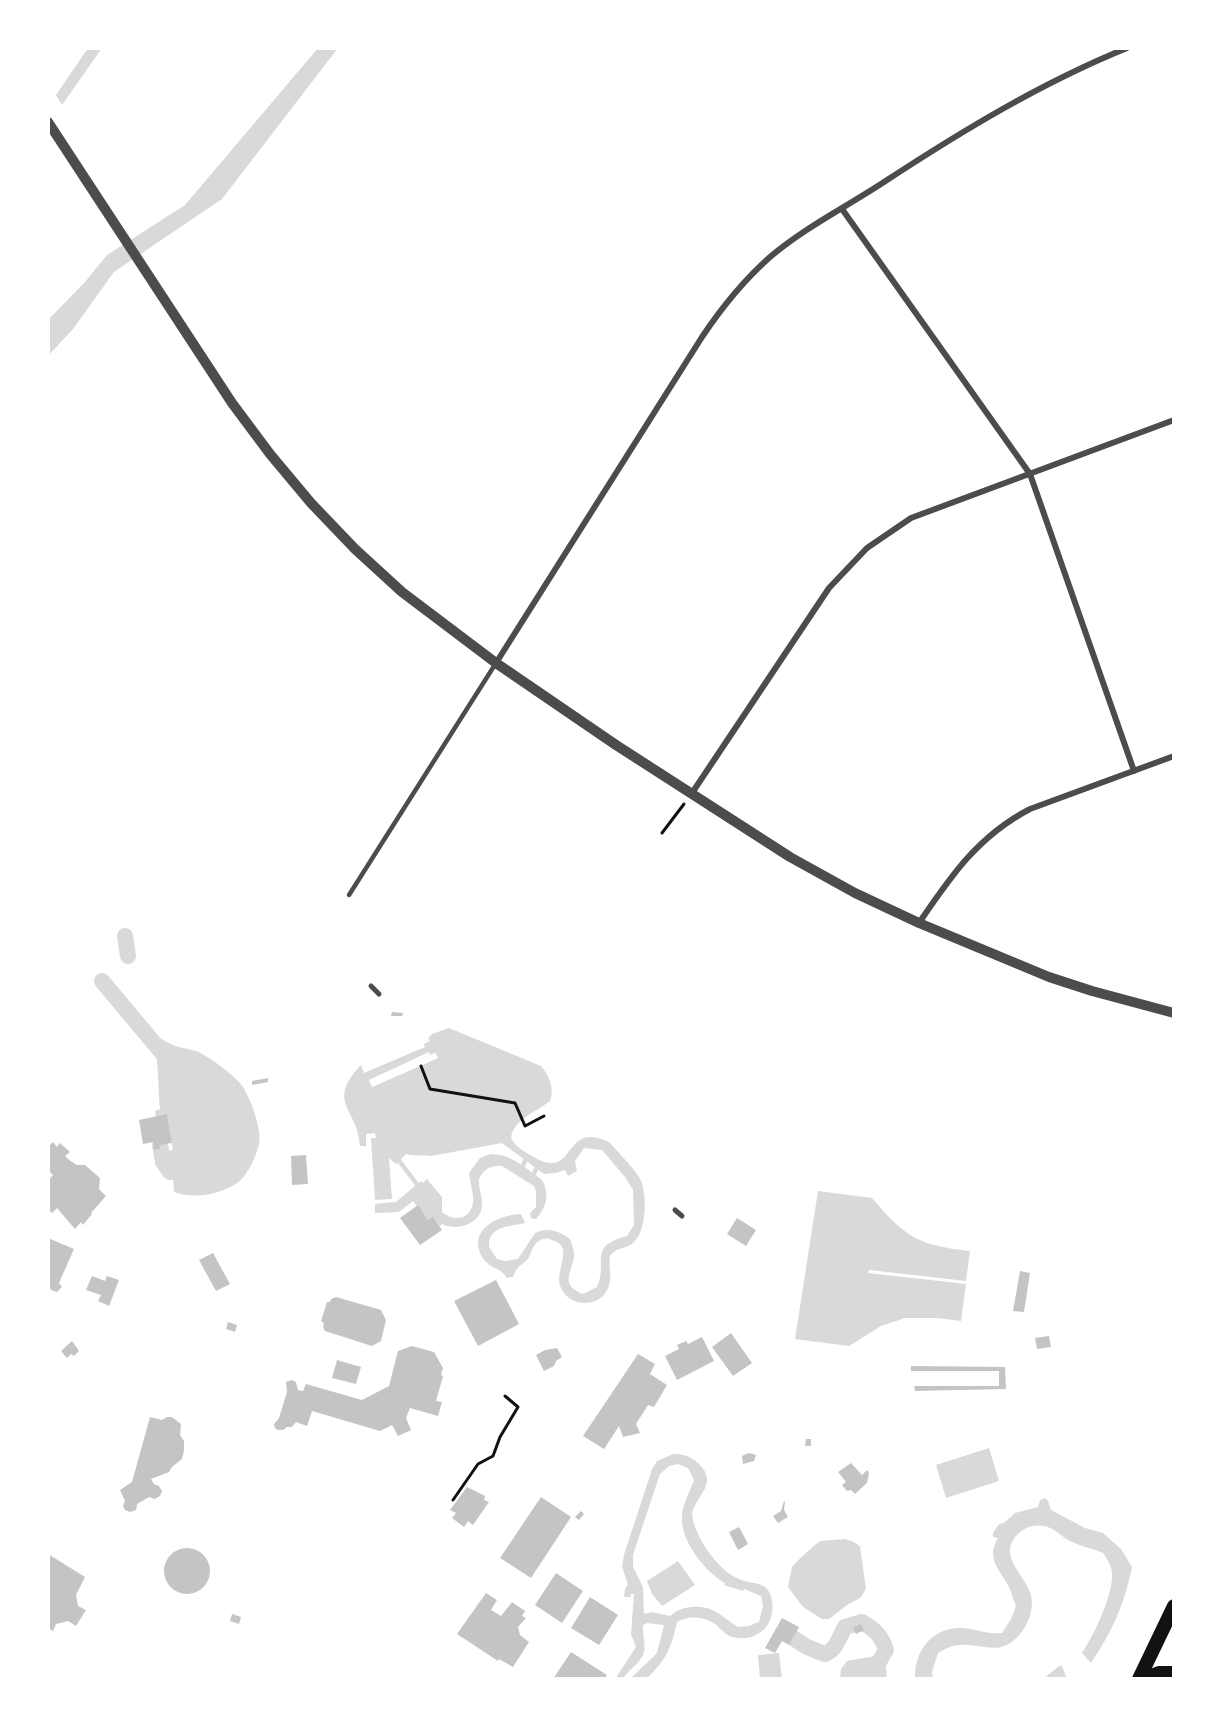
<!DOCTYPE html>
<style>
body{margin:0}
#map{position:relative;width:1222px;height:1727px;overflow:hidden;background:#fff;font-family:Ubuntu,sans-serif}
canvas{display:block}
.frame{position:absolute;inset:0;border:50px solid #fff;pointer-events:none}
</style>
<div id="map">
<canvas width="1222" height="1727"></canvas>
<div class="frame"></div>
</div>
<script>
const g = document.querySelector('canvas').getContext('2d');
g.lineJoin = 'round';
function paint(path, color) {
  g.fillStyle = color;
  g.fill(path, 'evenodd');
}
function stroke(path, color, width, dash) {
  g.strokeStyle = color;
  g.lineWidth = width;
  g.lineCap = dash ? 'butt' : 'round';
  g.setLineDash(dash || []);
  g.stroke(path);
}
paint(new Path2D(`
 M88,48h14l-40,57 -6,-10z
 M318,48h20l-116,151 -108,73 -41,57 -25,27v-36l37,-38 22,-27 78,-50z
 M449,1028l92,38c8,10 14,22 9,35 -14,11 -37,19 -39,37 5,9 12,13 21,18 45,28 29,-37 77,-14 10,11 22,23 30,35 9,14 8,55 -6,66 -7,6 -17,4 -23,13 -2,11 3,21 -2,32 -8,20 -38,20 -47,0 -8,-16 15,-42 -9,-48 -4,-2 -9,-2 -13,1 -8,5 -7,13 -12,19 -3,3 -8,6 -10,9 -2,2 -3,5 -4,8l-6,1c-6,-10 -15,-9 -22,-17 -21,-29 11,-46 36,-47l4,9c-15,4 -37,2 -36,24l8,12 8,2 13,-2 17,-26c13,-6 24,-2 35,6 2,6 5,13 4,19 -4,16 -13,28 9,36l14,-7c12,-25 -11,-40 30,-51l7,-11 -1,-35 -8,-13 -23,-27 -18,-2 -9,13 2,10 -9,5 -3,-6 -9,3 -12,1 -42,-31 -71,13c-9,-2 -16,1 -25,-2l-10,10 -7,-6 3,41 -17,1 -4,-62h5l-1,-5 -9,1v12h-6c-2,-38 -35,-43 1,-81l3,8 61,-26 -1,-3 6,-3 -2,-3 4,-4zM435,1053l3,5 -66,29 -1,-8z
 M162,1039c13,9 19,8 34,12 10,3 42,27 47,36 8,13 19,42 16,57 -3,13 -12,33 -23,40 -18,11 -43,15 -62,8l-1,-13c-10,-8 -13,-14 -15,-26l15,-3 -6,-35 -11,2 -1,-6 5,-2c-2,-19 -1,-47 -6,-63z
 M490,1154c21,0 36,14 52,26 8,14 5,27 -6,39l-5,-1 -1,-5 6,-6v-16l-2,-5 -32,-20c-11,-1 -18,3 -23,13 -1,8 3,16 3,24 1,20 -24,29 -40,21l-2,2 -7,-10 -5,4 -15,-19 -14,11 -24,1v-9l21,-2 25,-21 2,2 4,-4 15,18v15c12,10 28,8 31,-9 1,-9 -3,-21 -4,-30l11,-15z
 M818,1191l54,7c34,40 46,47 98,53l-4,30 -97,-11 -1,3 98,11 -5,37 -24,-3h-32l-24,8 -32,20 -54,-7z
 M989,1448l10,33 -53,17 -10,-33z
 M673,1454c10,0 18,2 26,10 20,20 -3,31 -7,50 2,22 26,57 47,65 8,4 19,3 26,8 8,6 9,21 6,30 -5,19 -29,27 -45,17 -5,-4 -9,-9 -14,-12 -11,-6 -25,-6 -35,0 -6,27 -11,38 -31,57h-16l27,-26 7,-28 -17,-2 -4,2c-1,9 4,23 0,30 -4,9 -15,15 -20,24h-8l21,-32 -5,-13 3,-40h-3v3h-7l1,-8 3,-4 -6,-19 2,-11 28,-86 5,-8zM678,1464l10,4 6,12c-4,12 -12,24 -12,37 -2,23 23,55 43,66l-1,2 19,6 1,-2 17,7 2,10 -4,16 -10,4 -11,1c-18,-11 -24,-22 -47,-20 -9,1 -14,3 -21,9l-18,-4 -8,2 -1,-27 -10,-20v-12l27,-81 9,-8z
 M1045,1498l3,3 3,9 34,18 18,5 18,16 11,18c-8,38 -19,63 -41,96l-9,-10c12,-18 31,-58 30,-79 0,-8 -5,-15 -9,-21 -11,-5 -24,-7 -35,-13 -8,-5 -14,-12 -24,-14 -9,-2 -19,1 -25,7 -24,22 7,42 12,62 3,13 -2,29 -11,39 -20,24 -37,9 -60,11 -8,0 -15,4 -22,8l-6,19 1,7h-18c-1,-27 16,-51 45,-51 15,0 27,7 42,5l9,-14 5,-13c-3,-6 -4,-13 -7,-19 -8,-16 -24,-28 -11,-49l-5,-1v-4l6,-9 5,-1 11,-10 23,-6 2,-7z
 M845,1539l7,2 8,5 6,43 -6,9 -13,7 -18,14h-7l-19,-12 -15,-20 4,-20c3,-4 24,-24 29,-26 5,-1 16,-1 24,-2z
 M678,1561l17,24 -33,21 -10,-12 -5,-13z
 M779,1653l3,26h-22l-2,-24z
 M875,1656c8,7 14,11 11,23h-46l1,-10 6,-8z
 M1059,1666h3l5,13h-24z`), '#d9d9d9');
paint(new Path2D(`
 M429,1052l1,3 5,-2 3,5 -66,29 -3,-7 2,-1zM427,1056l2,2 5,-1 -60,27 -2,-3z`), '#fff');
stroke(new Path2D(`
 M397,1158l22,29
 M523,1166l2,-5
 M534,1174l2,-5`), '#d9d9d9', 4.5);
stroke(new Path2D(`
 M125,936l3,20
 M102,981l67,80
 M160,1145l3,17 7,10
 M793,1638l14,9 18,7c12,-5 14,-17 20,-27l17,-5c12,7 20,14 24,28l-13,22v7`), '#d9d9d9', 16);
paint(new Path2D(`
 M392,1012l11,1 -1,3h-11z
 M268,1078v4l-16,3v-4z
 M167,1114l5,29 -13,2 1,4 -6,1 -1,-8 -10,2 -4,-24z
 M53,1142l4,5 3,-4 10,9 -5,4 4,4 8,5h8l15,13 -1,11 7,7 -15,17 1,1 -9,11 -2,-3 -6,7 -18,-21 -5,5 -4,-4v-28l5,-6 -5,-5v-23z
 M306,1155l2,29 -16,1 -1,-29z
 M418,1205l10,15 5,-4 9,14 -22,15 -20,-27z
 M737,1218l19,12 -10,16 -19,-12z
 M48,1238l26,11 -15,34 3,4 -5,5 -6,-2 -1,-4h-2z
 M213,1253l17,31 -14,7 -17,-31z
 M1020,1271l10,2 -6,39 -11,-1z
 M92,1276l13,5 2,-5 12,4 -10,26 -11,-5 3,-6 -15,-5z
 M496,1280l23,44 -41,22 -24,-45z
 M336,1297l45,13 5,10 -5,21 -9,5 -47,-15 -2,-4 1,-4 -3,-2 6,-19h3l1,-3z
 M228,1322l9,3 -2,7 -9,-3z
 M731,1333l21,30 -19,13 -21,-29z
 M1049,1336l2,11 -14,2 -2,-11z
 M702,1337l12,24 -37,19 -12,-24 14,-7 -2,-4 9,-4 2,3z
 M72,1341l7,10 -5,5 -3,-2 -4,4 -6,-7z
 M412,1346l22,6 9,16 -2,7 2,1 -7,25 6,1 -4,14 -28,-8 -4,10 5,12 -13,6 -6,-11 -12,6 -68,-20 -5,15 -11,-4 -4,5h-5l-4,3h-5l-3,-2 -1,-4 5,-6 8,-26 -1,-10 6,-2 4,2 2,8 5,1 3,-7 56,16 27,-14 9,-35z
 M557,1348l5,9 -6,4 -2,5 -10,5 -8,-16 9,-5z
 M638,1354l17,10 -5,10 17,11 -13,22 -6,-2 -12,19 4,9 -17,4 -4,-11 -15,23 -21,-13z
 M337,1360l24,7 -5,17 -24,-6z
 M911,1366l94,1 1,22 -91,2 -1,-5h85v-15h-88z
 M150,1417l12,3 5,-3h5l9,7 -1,11 4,6v10l-2,8 -10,8 -3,5 -18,7 3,5 5,2 3,5 -2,5 -5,3 -6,-2 -12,7 -1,6 -6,2 -5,-2 -2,-4 2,-5 -5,-11 12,-8z
 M806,1439h5v7h-6z
 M749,1453l7,2 -2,6 -11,3 -1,-8z
 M851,1463l11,12 5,-5 2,3 -2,10 -12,11 -4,-4 -4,1 -5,-6 4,-3 -8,-10z
 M467,1487l18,9 -1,4 5,2 -16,23 -5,-4 -4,6 -12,-9 4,-5 -6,-3z
 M541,1497l30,20 -40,61 -31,-20z
 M784,1501h1l-1,9 4,7 -10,6 -5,-7 8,-5z
 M581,1511l3,3 -5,6 -4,-3z
 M739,1527l9,17 -10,6 -9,-18z
 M164 1571a23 23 0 1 1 46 0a23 23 0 1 1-46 0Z
 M48,1554l37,23 -9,18 2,11 8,4 -10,16 -8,-5 -12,3 -3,7 -5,-3z
 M556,1573l27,18 -21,32 -27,-18z
 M486,1593l11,7 -6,10 10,6 11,-14 13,9 -3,5 4,2 -8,9 2,8 9,7 -16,25 -14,-8 -1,2 -41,-27z
 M590,1597l28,18 -19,30 -28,-17z
 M232,1614l9,3 -2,7 -9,-3z
 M782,1618l17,9 -10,18 -7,-4 -7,12 -10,-5z
 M861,1624l3,6 -8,4 -3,-6z
 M571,1652l36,23 -3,4h-51z`), '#c4c4c4');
stroke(new Path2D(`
 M662,833l22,-29
 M421,1066l9,23 85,14 10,23 19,-10
 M453,1500l25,-36 15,-8 7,-19 18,-30 -13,-11`), '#111', 3);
stroke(new Path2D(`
 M349,895l147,-232`), '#4c4c4c', 4.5);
stroke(new Path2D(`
 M371,986l8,8
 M675,1210l7,6`), '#4c4c4c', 5);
stroke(new Path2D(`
 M842,209l188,265 104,297
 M496,663l206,-326c20,-30 41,-56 68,-80 34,-29 76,-50 114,-75 78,-51 157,-99 243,-134
 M692,793l137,-205 38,-40 44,-30 263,-98
 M919,923c32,-47 59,-87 111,-114l144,-53`), '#4c4c4c', 6);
stroke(new Path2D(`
 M48,122l184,281 38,51 41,49 44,46 47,43 94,71 120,82 174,112 65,36 64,30 130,54 43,14 82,22`), '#4c4c4c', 10);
stroke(new Path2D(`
 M1139,1679l35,-73
 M1145,1679l14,-6h15`), '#111', 14);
</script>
